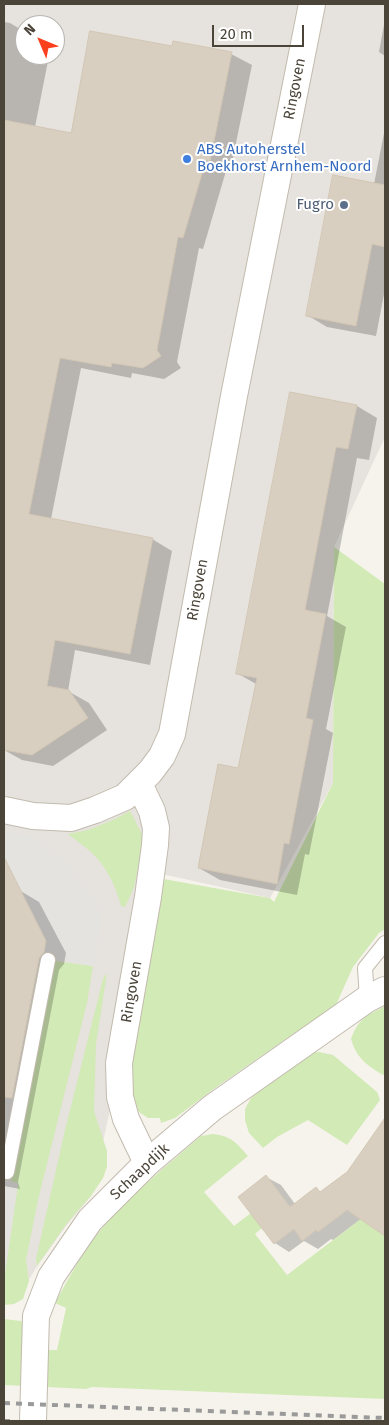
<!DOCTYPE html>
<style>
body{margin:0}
#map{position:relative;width:389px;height:1425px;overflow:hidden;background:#f6f3ec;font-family:"Fira Sans",sans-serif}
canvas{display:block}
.frame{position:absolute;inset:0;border:5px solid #4b4439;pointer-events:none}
.north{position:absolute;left:15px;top:15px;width:50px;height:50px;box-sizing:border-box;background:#fff;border:1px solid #b7b4b0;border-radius:50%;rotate:315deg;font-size:14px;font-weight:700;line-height:20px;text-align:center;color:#4b4439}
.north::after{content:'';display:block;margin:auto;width:18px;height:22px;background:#fc3f1d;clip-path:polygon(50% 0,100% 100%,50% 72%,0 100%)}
.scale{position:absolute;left:212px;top:25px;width:92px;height:22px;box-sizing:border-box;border:2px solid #4b4439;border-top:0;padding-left:6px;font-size:15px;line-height:18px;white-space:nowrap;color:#4b4439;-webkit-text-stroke:4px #fff;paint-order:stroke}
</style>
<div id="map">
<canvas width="389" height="1425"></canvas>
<div class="frame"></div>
<div class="north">N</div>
<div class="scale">20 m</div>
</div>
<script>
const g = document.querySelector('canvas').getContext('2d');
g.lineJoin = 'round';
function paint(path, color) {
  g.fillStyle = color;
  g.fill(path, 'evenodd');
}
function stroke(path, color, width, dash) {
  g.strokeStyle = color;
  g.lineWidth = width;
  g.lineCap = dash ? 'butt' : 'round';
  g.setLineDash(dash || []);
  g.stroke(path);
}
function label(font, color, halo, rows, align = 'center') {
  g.font = font + ' "Fira Sans",sans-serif';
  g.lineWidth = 4;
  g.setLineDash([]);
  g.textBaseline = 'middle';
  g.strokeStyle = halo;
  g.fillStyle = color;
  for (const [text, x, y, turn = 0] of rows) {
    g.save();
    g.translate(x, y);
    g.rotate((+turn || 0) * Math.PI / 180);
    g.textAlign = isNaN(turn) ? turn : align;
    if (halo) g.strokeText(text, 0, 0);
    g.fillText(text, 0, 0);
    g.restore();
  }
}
paint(new Path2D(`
 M4,4h381v433l-51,110 -1,236 -63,115 -108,-24 -71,322 -25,30 -28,39 -10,16 -24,18zM25,25h30v30h-30z`), '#e6e2dd');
paint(new Path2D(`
 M334,547l51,37v345l-6,4 -26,34 -18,40 -26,16 -94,65 -40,30 -14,5 -1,-5h-12l-9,-6 -6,-9 -2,-43 27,-182 112,20 4,4 59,-119z
 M130,811l14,27 -10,49 -9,20 -4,-1c-5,-20 -15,-40 -31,-55 -7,-6 -15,-11 -22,-17l20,-4 27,-11z
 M55,961l38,5 -6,37 -49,197 -12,60 3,21 -6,18 -9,5 -10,1v-25l14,-96 -7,-2z
 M107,973l-11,71 -2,67 13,40v16l-4,11 -12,18 -24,27 -30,43 -1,-7 29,-129 38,-151z
 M385,1006v68l-2,1c-16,-10 -26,-16 -32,-36 8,-21 15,-23 34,-33z
 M319,1052l14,3 44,37 3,8 -33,45 -39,-25 -31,17 -14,11 -14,-15 -4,-13v-11l6,-11 46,-37 12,-8z
 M213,1134c18,2 23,8 35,22l-44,36 30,34 17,-13 11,15 -7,6 32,41 74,-56 24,17v163l-293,-12 -6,2 -39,-2v-37h10l9,-42 -11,-5c16,-29 32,-59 55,-84 27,-30 60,-56 91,-83z
 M4,1319l17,2 2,3 1,62 -20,-1z`), '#d2eab5');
paint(new Path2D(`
 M4,831l28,6 31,23 32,39 7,20 -9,47 -45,-7 -44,202z
 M4,1180l14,3 -14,97z`), '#e5e3e0');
paint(new Path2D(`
 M385,19v37l-6,-4z
 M4,22l6,1 15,9v23h13l10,6 -13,66 37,7 101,-86 58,6 21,11 -22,107 -4,-1 -23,78 -4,-1 -22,114 4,6 -17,11 -32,-6 -1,5 -50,-10 -30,151 101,20 20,12 -22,114 -75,-15 -7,41 21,12 18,27 -54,36 -31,-6 -18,-10v-453l6,-33 -6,-1z
 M385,128v161l-9,47 -49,-9 -20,-12 67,-131z
 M291,394l66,12 20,12 -8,42 -12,-2 -30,158 19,11 -20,102 7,4 -24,122 -4,-1 -8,41 -77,-15 -21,-12 40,-99 17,-85 -19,-11z
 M4,887l15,3 20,12 27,51 -2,11 -5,6 -41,212 2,7 -16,-3z
 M381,1126l4,2v106l-23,-16 -29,22 -2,-1 -13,10 -14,-8 -15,11 -14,-9 -9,-66 15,8 14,19 21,-15 5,3 27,-19z`), '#0003');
const building = new Path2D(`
 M90,31l82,15 1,-5 59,11 -22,109 -4,-1 -23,78 -5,-1 -21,113 4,6 -18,12 -31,-5 -1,4 -51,-9 -31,156 124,24 -23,116 -75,-14 -8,46 22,4 19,28 -56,37 -28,-5v-630l67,13z
 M333,175l52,10v62l-13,-3 -16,82 -50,-10z
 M290,392l67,13 -9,44 -12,-2 -31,163 21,4 -20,104 7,2 -24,124 -5,-1 -7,41 -79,-16 20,-104 20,4 19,-90 -21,-4z
 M4,857l42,84 -2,11 -5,6 -27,140 -8,-1z
 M385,1118v118l-38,-26 -29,22 -2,-2 -14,11 -8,-12 -20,15 -36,-47 28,-22 24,32 26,-20 4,5 27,-20z`);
paint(building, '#d8cfc1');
stroke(building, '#d3c7b4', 1);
const service = new Path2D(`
 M367,999l-2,-31 20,-25
 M7,1172l41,-212`);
const minor = new Path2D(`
 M139,784l13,27 4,17 -1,17 -7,52 -29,166 1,34 6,22 21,44
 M4,810l29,6 38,2 24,-8 30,-13 25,-25 12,-16 10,-22 62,-338 78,-392
 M33,1421l3,-105 15,-39 39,-57 57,-57 65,-55 155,-109 18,-9`);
stroke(service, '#c2bbae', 16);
stroke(minor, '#c2bbae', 28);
stroke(service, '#fff', 14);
stroke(minor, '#fff', 26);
stroke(new Path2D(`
 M4,1403l381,15
 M4,1421h7`), '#9a9a9a', 4, [6, 6]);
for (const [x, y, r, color] of [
 [187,159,5,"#3f7fe0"],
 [344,205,5,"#5c6f8a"]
]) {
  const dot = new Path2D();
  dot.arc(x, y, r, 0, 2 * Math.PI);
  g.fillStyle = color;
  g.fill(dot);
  stroke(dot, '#fff', 2);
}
label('15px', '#4b4439', '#fff', [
 ["Ringoven",295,89,-79],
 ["Ringoven",198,590,-80],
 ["Ringoven",132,992,-80],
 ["Schaapdijk",140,1172,-43]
]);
label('15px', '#366cbe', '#fff', [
 ["ABS Autoherstel",197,150],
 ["Boekhorst Arnhem-Noord",197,167]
], 'left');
label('15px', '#4e5e75', '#fff', [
 ["Fugro",334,205]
], 'right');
</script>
